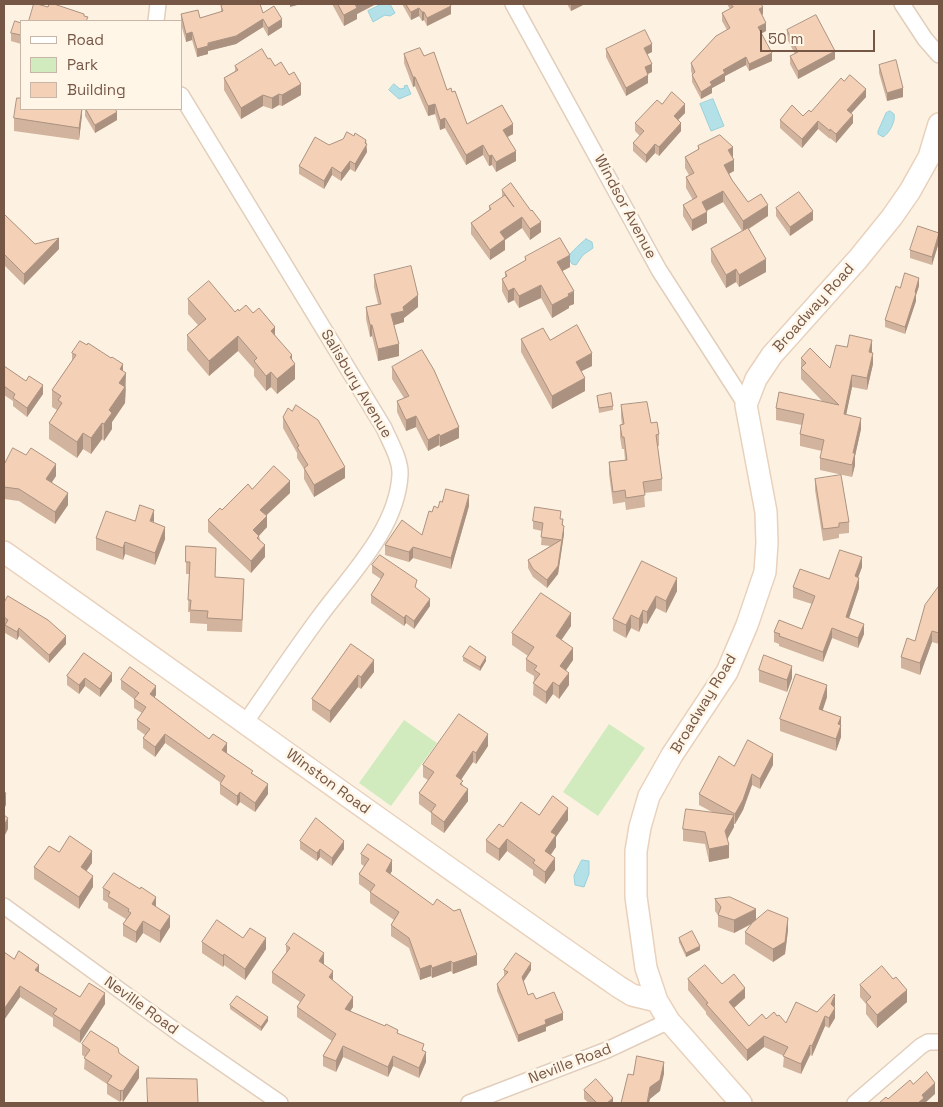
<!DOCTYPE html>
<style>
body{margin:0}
#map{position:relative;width:943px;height:1107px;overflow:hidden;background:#fdf2e1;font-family:"Space Grotesk",sans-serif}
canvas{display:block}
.frame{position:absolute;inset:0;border:5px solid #765746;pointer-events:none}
.legend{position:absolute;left:20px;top:20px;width:162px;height:90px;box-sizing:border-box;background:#fff6e8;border:1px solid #c8b6a7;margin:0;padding:6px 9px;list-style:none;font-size:15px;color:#765746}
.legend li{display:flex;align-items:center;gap:10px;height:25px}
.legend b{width:25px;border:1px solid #c8b6a7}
.scale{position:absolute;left:760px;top:30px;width:115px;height:22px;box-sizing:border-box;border:2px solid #765746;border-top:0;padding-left:6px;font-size:15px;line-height:18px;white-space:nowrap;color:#765746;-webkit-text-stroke:4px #fff6e8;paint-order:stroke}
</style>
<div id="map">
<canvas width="943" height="1107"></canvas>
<div class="frame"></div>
<ul class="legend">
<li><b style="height:6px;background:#fff"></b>Road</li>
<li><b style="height:14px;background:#d1ebbf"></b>Park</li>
<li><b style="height:14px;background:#f4d0b7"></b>Building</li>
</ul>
<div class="scale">50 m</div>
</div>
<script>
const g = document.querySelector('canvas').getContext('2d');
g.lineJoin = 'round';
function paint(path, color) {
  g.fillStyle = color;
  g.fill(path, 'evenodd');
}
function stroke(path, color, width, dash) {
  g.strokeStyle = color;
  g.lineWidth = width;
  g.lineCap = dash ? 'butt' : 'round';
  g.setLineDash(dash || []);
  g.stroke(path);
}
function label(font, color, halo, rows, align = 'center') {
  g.font = font + ' "Space Grotesk",sans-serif';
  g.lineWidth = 5;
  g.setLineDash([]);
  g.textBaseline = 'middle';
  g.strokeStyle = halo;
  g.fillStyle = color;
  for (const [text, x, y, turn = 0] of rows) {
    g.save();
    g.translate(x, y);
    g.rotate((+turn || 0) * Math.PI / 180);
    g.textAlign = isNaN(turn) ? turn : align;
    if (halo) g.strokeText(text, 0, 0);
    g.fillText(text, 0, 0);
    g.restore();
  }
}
paint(new Path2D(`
 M404,720l33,23 -46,63 -32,-23z
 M609,724l36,24 -47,68 -35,-24z`), '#d1ebbf');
const water = new Path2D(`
 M382,4h8l5,9 -5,3 -5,-1 -12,7 -5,-11z
 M394,84l6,5 5,-1 -1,-2 3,-1 4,9 -12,5 -10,-9z
 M713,99l11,27 -13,5 -11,-27z
 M890,111l4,3c2,7 -5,20 -11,23l-5,-3v-3l8,-18z
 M586,239l6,3 1,6 -10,7 -7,10 -4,-1 -4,-7c1,-3 15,-16 18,-18z
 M582,860l7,1v13l-5,13 -9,-2 -1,-9z`);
paint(water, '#b4e0e8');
stroke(water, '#9ad0da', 1);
const street = new Path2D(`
 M513,4l146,266 87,135
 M902,4l23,35 14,16
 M156,21l2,-17
 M181,95l203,333c6,14 17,32 16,47 -3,54 -50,100 -80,141 -26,35 -50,71 -75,107
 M4,906l176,128 100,69
 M469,1103l138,-53 62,-29
 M855,1103l66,-57 7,-4h11`);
const secondary = new Path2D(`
 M4,552c205,144 408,292 615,435l13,8 25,6
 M741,1103l-72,-82 -12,-20 -11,-33 -10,-71v-46l4,-24 9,-31 23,-41 55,-83 20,-47 18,-53 2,-29 -1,-31 -20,-107 10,-26 16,-24 86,-96 34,-42 18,-26 19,-34 10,-33`);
stroke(street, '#e2cebc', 18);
stroke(secondary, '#e9d1bc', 24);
stroke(street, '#fff', 15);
stroke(secondary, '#fff', 21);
paint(new Path2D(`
 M332,4h44l-19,10v5l-13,7z
 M402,4h51l-2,1v9l-24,12 -3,-6 -2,1 -3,-5 -8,4z
 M567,4h18l-14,7z
 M727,4h34l2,10 -1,1 4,16 -5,3 11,27 -23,10 -3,-6 -21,11v5l-13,7v5l-11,6 -9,-17v-8l-1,-3v-8l36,-33 -5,-9v-8l8,-4z
 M221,6l42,7 19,14 -14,9 -5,-9 -27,17 -28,7v3l-11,3 -5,-17 -6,2 -5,-18v-10l19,4 21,-6z
 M21,23v21l-10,-3v-8z
 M787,30l48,29 -37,20 -8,-15v-8l5,-2 -8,-15z
 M606,49l46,3 -5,2 5,18 -4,2v9l-22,13 -20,-39z
 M404,54l20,2 23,34 20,34 46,10 -5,3 8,24 -20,11 -4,-7 -3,1 -6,-11 -17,10 -21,-37 -5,2 -5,-16 -7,2 -13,-30 -2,1 -9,-24z
 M268,59l7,7 26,29 -19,11 -3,-1 -7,4 -9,-3 -22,13 -17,-29v-12l11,-7v-5z
 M879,65l24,32 -16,4 -8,-28z
 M844,81l22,16 -15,16 2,10 -17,20 -6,-5v1l-12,-10 -16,19 -22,-20v-8l23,-4 8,-4z
 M662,104l23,9 -7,7 3,11 -22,25 -4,-3 -9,10 -13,-12v-8l7,-7 -5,-5v-8z
 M82,109v6l-3,25 -65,-9v-13z
 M85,109h30l2,11 -22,13 -10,-17z
 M366,143l1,9 -12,20 -5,-3 -9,12 -9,-6 -8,14 -25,-15v-8l30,-21z
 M698,146l35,12 1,13 -5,3 3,6 16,22 20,14 -19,13 17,43 -27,15 -3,-5 -10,6 -15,-26v-13l31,-18 -19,-29 -16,9v12l-15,8 -9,-15v-11l10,-5 -7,-12v-11l3,-2 -4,-7v-11l13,-7z
 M502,190l39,42 -11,8 -8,-12 -17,12v10l-15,10 -19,-26v-11l18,-13v-4l13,-9z
 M776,208l37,12 -23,16 -14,-20z
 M4,214l31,30 24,5 -35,36 -20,-20z
 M939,242l-7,23 -22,-7v-8z
 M525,257l45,10 -8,4 12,33 -5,2v2l-17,10 -11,-20 -22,10 -5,-8 -6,3 -6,-12v-12l3,-2v-5l20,-11z
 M374,275l44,32 -14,11v4l-10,3 5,31 -21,5 -6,-25 -2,1 -4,-18v-12l12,-3 -4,-17z
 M919,286l-3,9v6l-11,33 -20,-7v-7l15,-32z
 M188,299l47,13 4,-1 14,2 22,22 17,25 3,19 -18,15 -6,-7 -5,4 -12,-15v-7l-16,-18 -29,25 -22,-26v-15l11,-10 -10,-11z
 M521,339l29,1 42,26 -11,5 4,20 -33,18 -31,-57z
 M871,352l2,12 -6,26 -15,-3 -6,27 15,15 -6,27v9l-3,12 -32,-7v-12l2,-7 -22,-5v-12l2,-9 -26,-5v-12l47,-6 -22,-23v-21l29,10z
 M72,353l51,19 3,18 -1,13 -13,19v7l-8,12 -2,-2 -11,15 -8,-5 -6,9 -28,-19v-16l8,-13 -5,-3v-17l20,-29z
 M4,366l39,28 -16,23 -14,-11v-5l-9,-6z
 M392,367l67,71 -19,9 -1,-2 -11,6 -12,-24 -10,4 -9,-19v-11l7,-3 -12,-19z
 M597,396l16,10v4l-14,3z
 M621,405l30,18 8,11v12h-2l5,33v12l-18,2 1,14 -19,3 -1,-8 -12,2 -4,-30v-12l16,-2 -1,-11h-2l-2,-12v-12h2l-1,-8z
 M283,417l62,61 -31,19 -10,-18v-10l-7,-11v-5l-14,-25z
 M4,465l52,11 -4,6 16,23 -13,19 -36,-23 -15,-2z
 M815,479l34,43v11l-10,1v4l-16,3 -8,-51z
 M252,489l38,4 -24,23 1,11 -8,9 6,21 -14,16 -43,-41v-12z
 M469,506l-18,63 -38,-11 -4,4 -24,-7v-10l37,-10 10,-23 6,-4z
 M561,519l2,6 1,9 -6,40 -11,14 -14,-11 -5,-9v-8l22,-14 -9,-1 1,-14 -9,-2v-8z
 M135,521l19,2 11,16 -10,26 -30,-11 -2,6 -27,-10v-12z
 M216,560l-1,17 29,14 -2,41 -35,-1v-7l-17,-1v-11h-2l1,-38h-3v-12z
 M642,561l35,30 -11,22 -10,-5 -9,16 -4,-1 -4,9 -8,-4 -5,10 -13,-7v-12z
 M372,565l44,23 14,18 -16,23 -8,-6 -2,3 -33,-23v-8l10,-16 -9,-6z
 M862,567l-4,10 1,11 -10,30 15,16 -6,14 -26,-10 -9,24 -44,-16v-2l-5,-2v-10l28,-3 10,-25 -19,-6v-11l36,-8z
 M939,586v58l-7,-2 -12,33 -19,-7v-11l14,-16z
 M4,603l62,41 -17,19 -30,-27 -2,4 -12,-7v-7h-1z
 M571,626l-10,14 12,20 -7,10 3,15 -10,14 -6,-5 -7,10 -13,-9 1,-19 -8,-5v-12l2,-3 -16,-11v-12z
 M351,644l23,28 -13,17 -3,-2 -28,36 -18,-13v-11z
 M84,653l28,28 -12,16 -15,-11 -6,8 -12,-9v-9z
 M463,657l23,4 -6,10 -17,-10z
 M759,670l33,8 -5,14 -28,-10z
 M121,680l35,15 -2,2 99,77 15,20 -13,18 -15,-10 -3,4 -17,-12v-10l1,-1 -56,-40 -10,14 -12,-9v-10l2,-3 -8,-6v-9l5,-7 -8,-5v-9l-13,-10z
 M827,697l-5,14 19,6v20l-5,14 -56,-20v-12z
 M488,746l-12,18 -3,-2 -12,18 7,21 -24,32 -13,-9v-11l-12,-9v-11l9,-13 -5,-3v-12z
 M773,765l-13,24 -8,-4 -9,25 -8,14h-1v3l-7,13 2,18 -20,4 -4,-18 -22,-3v-12l31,-16 -15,-8v-11l35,-28z
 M539,815l29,5 -12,17v10l-5,8 4,15 -10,14 -12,-9v-5l-26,-19 -8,10 -13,-9v-12l17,-13z
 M300,841l44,8 -12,17 -12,-9 -3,4 -17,-12z
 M59,852l33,11 -6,8 7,16 -14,22 -45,-30v-12z
 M361,854l31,17 -2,3 87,91 -24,9 -2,-3 -19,7 -1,-2 -11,4 -11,-32 -18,-12v-11l3,-5 -24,-17v-11l-11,-8v-10l5,-8 -3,-2z
 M103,888l37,1 16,18 14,20 -10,16 -17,-10 -7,10 -13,-7v-12l3,-5 -18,-11v-5l-5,-3z
 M715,899l41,21 32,10 -3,24 -12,8 -28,-18v-12l7,-8 -18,9 -16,-6v-12l-3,-4z
 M243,938l23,11 -21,31 -21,-15 -1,2 -21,-14v-11z
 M679,938l21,12 -14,7 -7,-15z
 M286,945l38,19v1l9,16 20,26 -3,4 48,22 26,18 2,11 -7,16 -26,-12 -5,11 -45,-20 -7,15 -13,-6v-10l9,-15 -35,-24v-10l3,-5 -28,-19v-11l14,-19z
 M4,952l10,7 66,38 25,7 -25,39 -27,-17v-8l-33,-21 -16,23z
 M504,970h27l-8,11 5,14 8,4 27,21 -17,7v4l-28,11 -21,-51v-7l7,-8z
 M688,979l34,5 23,14 -11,10 15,18 17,-7 11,-3 9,7 49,-17 -1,1 1,11 -6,10 -4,-2 -13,30 -2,-1 -9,19 -18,-7 1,-11 -20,-9 -17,14 -41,-47v-2l-18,-22z
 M860,985l47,17 -30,26 -11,-14v-10l-6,-7z
 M230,1005l38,16 -7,10 -31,-22z
 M82,1044l37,9 20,25 -16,24 -2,-2 -1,2 -13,-8v-10l-23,-15 1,-12 -3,-2z
 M584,1090l29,13h-24l-5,-4z`), '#d2b39d');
paint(new Path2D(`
 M290,4h11l-11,3z
 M355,4h21l-19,10v5l-13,7v-11z
 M571,4h14l-14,7z
 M451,6v8l-24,12v-8z
 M763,7v7l-4,3v-8z
 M419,8v8l-8,4v-8z
 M422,12h2v8l-2,1z
 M263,19v8l-27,17 -28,7v3l-11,3v-8z
 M282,19v8l-14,9v-8z
 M766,23v8l-8,4v-8z
 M192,32v8l-6,2v-8z
 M652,44v8l-8,4v-8z
 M835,51v8l-37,20v-8z
 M772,53v8l-23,10v-7z
 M746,57v8l-21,11v5l-13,7v5l-11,6v-7l9,-10 13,-12z
 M652,64v8l-7,3v-8z
 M648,75v8l-22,13v-8z
 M413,77h2v9l-2,1z
 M301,84v11l-19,11v-11z
 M903,88v9l-16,4v-8z
 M866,89v8l-19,21v-8z
 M279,94v11l-7,4v-11z
 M263,95v11l-22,13v-11z
 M435,104v10l-7,2v-10z
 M685,104v9l-11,11v-8z
 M82,109v6l-3,25v-12z
 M117,112v8l-22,13v-8z
 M853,115v8l-17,20v-9z
 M445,118v10l-5,2v-10z
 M818,121v8l-16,19v-9z
 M681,123v8l-22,25v-9z
 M513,124v10l-10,5v-9z
 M366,140l1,12 -12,20v-8z
 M655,144v9l-9,10v-8z
 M483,145v10l-17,10v-10z
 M733,147v11l-5,-8z
 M516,151v10l-20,11v-10z
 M492,155v10l-3,1v-10z
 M734,160v11l-10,5v-11z
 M350,161v8l-9,12v-8z
 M332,167v8l-8,14v-8z
 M723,191v11l-21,11v-11z
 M768,205v11l-25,16v-11z
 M813,211v9l-23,16v-9z
 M707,212v11l-15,8v-11z
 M522,217v11l-17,12v10l-15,10v-10l10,-18z
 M541,222v10l-11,8v-11z
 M939,233v9l-7,23v-8z
 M59,238v11l-35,36v-11z
 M570,255v12l-13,7v-12z
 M766,259v13l-27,15v-12z
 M736,269v13l-10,6v-13z
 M919,278v8l-3,9v6l-11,33v-7z
 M541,285v13l-22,10v-12z
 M514,288v12l-6,3v-12z
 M574,291v13l-5,2v2l-17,10v-13z
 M418,295v12l-14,11v4l-13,4v-12z
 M370,325h2v11l-2,1z
 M275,327v15l-4,-11z
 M238,336v15l-29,25v-15z
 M872,340v12l-3,11v-11z
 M399,344v12l-21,5v-12z
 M592,353v13l-16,8v-12z
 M873,353v11l-6,26v-12z
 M292,355v11l3,-2v15l-18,15v-15l13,-22z
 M123,364v13l3,-4 -1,30 -13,19v7l-8,12v-17l5,-14 11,-41z
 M271,372v15l-5,4v-15z
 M852,375v12l-8,38v-11z
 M585,378v13l-33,18v-13z
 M43,385v9l-16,23v-9z
 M416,416v11l-10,4v-11z
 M861,418v11l-6,27v9l-3,12 1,-24z
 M102,423v16l-11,15v-16z
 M459,427v11l-19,9v-11z
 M83,433v16l-6,9v-16z
 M439,434v11l-11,6v-11z
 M56,464v12l-10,15v-12z
 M345,467v11l-31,19v-12z
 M290,481v12l-30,28v-11z
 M68,493v12l-13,19v-12z
 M469,495v11l-18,63v-11z
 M154,510v12l-4,-1z
 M267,516v11l-14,15v-12z
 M564,526v8l-6,40 -11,14v-8l11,-14z
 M165,527v12l-10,26v-12z
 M125,542v12l-2,6v-12z
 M265,545v12l-14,16v-12z
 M413,547v11l-4,4v-10z
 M862,557v10l-7,19v-10z
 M677,578v13l-11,22v-12z
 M859,578v10l-13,39v-10z
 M656,596v12l-9,16v-12z
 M430,599v7l-16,23v-8z
 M643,610v13l-4,9v-13z
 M571,613v13l-15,22v-12z
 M406,615v8l-2,3v-8z
 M631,615v13l-5,10v-13z
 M864,624v10l-6,14v-10z
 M19,628v8l-2,4v-8z
 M832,628v10l-9,24v-10z
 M932,631v11l-12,33v-12z
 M66,636v8l-17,19v-8z
 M573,648v12l-13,19v-13z
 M486,657v4l-6,10v-4z
 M374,660v12l-13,17v-12z
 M792,666v12l-5,14v-12z
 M112,673v8l-12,16v-8z
 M569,673v12l-10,14v-13z
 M358,675v12l-28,36v-12z
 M85,678v8l-6,8v-9z
 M553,682v12l-7,10v-12z
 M827,685v12l-8,25v-13z
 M156,686v9l-6,9v-10z
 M841,717v20l-5,14v-12l2,-15z
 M165,734v9l-10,14v-10z
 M488,734v12l-12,18v-11z
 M227,743v10l-5,6v-9z
 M473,751v11l-17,25v-11z
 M773,754v11l-13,24v-10z
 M752,774v11l-9,25 -8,14v-10z
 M268,784v10l-13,18v-9z
 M468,789v12l-24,32v-11z
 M240,792v10l-3,4v-10z
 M6,793v12l-2,4v-12z
 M568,808v12l-12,17v10l-11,15v-11l6,-19z
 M734,815v12l-9,16v-12z
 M8,818v11l-4,8v-12z
 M507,839v12l-8,10v-12z
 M344,841v8l-12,17v-8z
 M729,845v13l-20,4v-13z
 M320,849v8l-3,4v-8z
 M92,851v12l-11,16v-12z
 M555,858v12l-10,14v-12z
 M392,860v11l-6,10v-10z
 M93,876v11l-14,22v-12z
 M156,897v12l-4,-5z
 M756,909v12l-22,12v-13z
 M170,916v11l-10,16v-12z
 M788,918v12l-3,24 -12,8v-13z
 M143,921v12l-7,10v-11z
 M266,938v11l-21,31v-11z
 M700,946v4l-14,7v-4z
 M324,953v11l-5,8v-11z
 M224,954v11l-1,2v-11z
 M477,955v10l-24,9v-11z
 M451,961v10l-19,7v-10z
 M531,963v7l-9,14v-7z
 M39,965v11l-4,-6z
 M431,965v11l-11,4v-11z
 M333,971v10l-4,-4z
 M20,986v11l-16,23v-11z
 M745,988v10l-16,14v-10z
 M907,990v12l-30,26v-13z
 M105,993v11l-25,39v-12z
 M835,995v11l-4,8v-10z
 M353,997v10l-8,12v-10z
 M835,1008v10l-6,10v-10z
 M563,1013v7l-17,7v4l-28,11v-7l27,-15z
 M825,1016v10l-13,30v-10z
 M268,1017v4l-7,10v-4z
 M764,1036v11l-17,14v-11z
 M810,1045v10l-9,19v-10z
 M343,1046v11l-7,15v-11z
 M426,1052v10l-7,16v-10z
 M393,1056v10l-5,11v-10z
 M664,1062v12l-4,17 -10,8 -1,4h-2l3,-16z
 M139,1067v11l-16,24v-11z
 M935,1083v11l-10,9h-7l4,-8z
 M121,1090v10l-1,2v-11z
 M613,1098v5h-6z`), '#ab9280');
const building = new Path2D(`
 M34,4h3l11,3 1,-3h5l30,10v2l4,1 -2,4h-57z
 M224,4h36l3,9 11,-7 8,13 -14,9 -5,-9 -27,17 -28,7v3l-11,3 -5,-17 -6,2 -5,-20 17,-4 2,8 23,-7 -2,-5z
 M338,4h18h-1l2,4 -13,7z
 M406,4h44l1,2 -24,12 -3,-6h-2l-3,-4 -8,4z
 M731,4h30l2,3 -4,2 7,14 -8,4 14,26 -23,11 -3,-7 -23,13 2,3 -15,9 2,3 -11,7 -9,-17 3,-3 -4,-9 25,-27 14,-8 -8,-15 11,-6z
 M816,15l19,36 -37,20 -8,-15 8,-4 -11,-22z
 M15,21l6,2v12l-10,-2z
 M645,30l7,14 -8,4 8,16 -7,3 3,8 -22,13 -20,-39z
 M420,48l4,8 10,-4 13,38 4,-2 1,4 3,-1 12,33 35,-19 11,19 -10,6 13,21 -20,11 -4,-7 -3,1 -6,-11 -17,10 -21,-37 -5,2 -5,-16 -7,2 -13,-29h-2l-9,-23z
 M262,49l6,10 2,-1 5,8 6,-4 8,13 5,-3 7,12 -19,11 -3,-1 -7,4 -9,-3 -22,13 -17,-30 14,-8 -3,-4z
 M896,60l7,28 -16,5 -8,-28z
 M850,75l16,14 -19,21 6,5 -17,19 -6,-5v2l-12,-10 -16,18 -22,-19 12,-15 11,11 6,-6 2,2 30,-34 3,3z
 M672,92l13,12 -11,12 7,7 -22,24 -4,-3 -9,11 -13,-12 11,-12 -9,-8 22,-23 5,4z
 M17,98h4v11h61l-3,19 -65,-10z
 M86,109h29l2,3 -22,13z
 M347,132l7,4 1,-3 11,7 -1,3 2,1 -12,20 -5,-3 -9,12 -9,-6 -8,14 -25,-15 16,-29 14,8 14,-6z
 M720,135l13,12 -5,3 6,10 -10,5 8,15 16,22 13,-8 7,11 -25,16 -20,-30 -21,11 5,10 -15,8 -9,-15 14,-8 -11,-20 8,-4 -9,-16 14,-8 -1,-3z
 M511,183l20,28 1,-1 9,12 -11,7 -8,-12 -22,15 5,7 -15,11 -19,-27 20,-14 -2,-3 16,-11 9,12 -12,-17z
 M799,192l14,19 -23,16 -14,-19z
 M4,214l31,30 24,-6 -35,36 -20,-20z
 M918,226l21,7 -7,24 -22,-7z
 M748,228l18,31 -27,16 -3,-6 -10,6 -15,-26z
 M560,238l10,17 -13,7 17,29 -6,3 1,2 -17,9 -11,-20 -22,11 -5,-8 -6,3 -6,-12 5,-3 -2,-4 21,-12 -1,-3z
 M411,266l7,29 -15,12 1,4 -13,3 8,30 -21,5 -6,-24h-2l-4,-18 15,-3 -7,-29z
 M905,273l14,5 -4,14 1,1 -11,34 -20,-7 11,-34 4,2z
 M209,281l26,31 3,-3 1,2 7,-6 7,8 6,-5 16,19 -4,4 21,24 -2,2 5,7 -18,15 -6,-7 -5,4 -12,-15 3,-3 -19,-22 -29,25 -22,-26 19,-16 -18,-20z
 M577,325l15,28 -16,9 9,16 -33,18 -31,-57 22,-11 7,12z
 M850,335l22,5 -3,12 4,1 -6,25 -15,-3 -8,39 17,4 -8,35h2l-3,12 -32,-7 4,-18 -24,-6 4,-20 -28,-6 3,-16 60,13 -38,-37 5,-5 -5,-5 9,-10 20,20 6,-23 11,2z
 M80,341l7,4 1,-2 23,15 1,-1 11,7 -3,5 6,4 -7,10 6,4 -16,23 3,3 -8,11 -2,-1 -11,15 -8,-5 -6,9 -28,-19 13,-20 -4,-3 3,-4 -9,-6 24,-35 -4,-2z
 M422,350l12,20 25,57 -19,9 -1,-2 -11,6 -12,-24 -10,4 -9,-19 12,-5 -17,-29z
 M4,366l22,15 3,-5 14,9 -16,23 -14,-10 2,-4 -11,-8z
 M611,393l2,13 -14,2 -2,-12z
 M647,402l4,21 6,-1 2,12 -3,1 6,44 -19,3 2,13 -19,3 -1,-8 -12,2 -4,-30 18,-2 -3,-23h-2l-2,-12 4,-1 -3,-19z
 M296,405l22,15 27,47 -31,18 -10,-17 4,-3 -11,-18 2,-1 -16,-29 5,-9 4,3z
 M13,448l13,7 5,-7 25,16 -10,15 22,14 -13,19 -36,-23 -15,-2v-22z
 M274,466l16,15 -30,29 7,6 -14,14 6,6 -2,2 8,7 -14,16 -43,-41 12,-12 2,2 26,-26 4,5z
 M841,475l8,47 -10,1v4l-16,2 -8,-50z
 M446,489l23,6 -18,63 -38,-11 -4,5 -24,-7 17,-25 20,15 7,-24 3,1 2,-6 4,2 2,-7 2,1z
 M140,505l14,5 -4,11 15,6 -10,26 -30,-11 -2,6 -27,-10 10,-27 29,10z
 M535,507l26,4 -1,8h3l-1,6 2,1 -6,40 -11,14 -14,-11 -5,-9 33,-20 -20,-3 2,-14 -10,-2z
 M186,546l30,2 -1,29 29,2 -2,41 -35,-2 1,-7 -18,-1 1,-10h-3l2,-38h-4z
 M840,550l22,7 -7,19 4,2 -13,39 18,7 -6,14 -26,-10 -9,24 -44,-16 1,-2 -6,-2 5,-12 23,9 13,-33 -22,-9 7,-18 29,10z
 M380,555l37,25 -2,7 15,12 -16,22 -8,-6 -2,3 -33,-23 13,-21 -12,-9z
 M642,561l35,17 -11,23 -10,-5 -9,16 -4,-2 -4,9 -8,-4 -5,10 -13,-6z
 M939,586v47l-7,-2 -12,32 -19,-6 6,-19 8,3 10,-36z
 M541,593l30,20 -15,23 17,12 -13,18 9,7 -10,13 -6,-4 -7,10 -13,-9 7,-9 -6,-4 3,-4 -11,-7 8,-12 -22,-14z
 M8,596l40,24 18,16 -17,19 -30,-27 -2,4 -12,-7 3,-5 -4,-3v-14z
 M351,644l23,16 -13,17 -3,-2 -28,36 -18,-12z
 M470,646l16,11 -6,10 -17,-10z
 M84,653l28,20 -12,16 -15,-11 -6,7 -12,-9z
 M764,655l28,11 -5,14 -28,-10z
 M130,667l26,19 -6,8 59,45 4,-5 14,9 -5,7 31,21 -2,2 17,11 -13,19 -15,-11 -3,4 -17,-12 5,-8 -60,-42 -10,13 -12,-9 7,-9 -13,-9 9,-13 -12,-8 5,-6 -18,-13z
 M796,674l31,11 -8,24 22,8 -3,7 3,1 -5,14 -56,-20z
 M459,714l29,20 -12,19 -3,-2 -17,25 7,5 -3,3 8,5 -24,33 -13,-10 5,-7 -17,-12 15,-21 -11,-7z
 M748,740l25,14 -13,25 -8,-5 -9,26 -8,14 -36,-20 20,-38 15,10z
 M4,792l2,1 -2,4z
 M553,796l15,12 -17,24 5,3 -11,16 10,7 -10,14 -12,-9 2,-3 -28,-21 -8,10 -13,-9 13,-16 4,3 18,-25 18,13z
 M686,809l48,6 -9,16 4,14 -20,4 -4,-17 -22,-3z
 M4,815l4,3 -4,7z
 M316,818l28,23 -12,17 -12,-9 -3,4 -17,-12z
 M70,836l22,15 -11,16 12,9 -14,21 -45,-30 15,-21 10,6z
 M368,844l24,16 -6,11 47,34 4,-6 17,12 6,-2 17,46 -24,8 -2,-2 -19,7 -1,-3 -11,4 -11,-31 -18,-13 8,-13 -29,-20 5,-7 -16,-11 10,-15 -8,-5z
 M114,873l26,16 1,-2 15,10 -4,7 18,12 -10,15 -17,-10 -7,11 -13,-8 8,-11 -3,-2 1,-2 -21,-13 2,-4 -7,-4z
 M730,897l26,12 -22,11 -16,-5 3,-8 -6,-8z
 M768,910l20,8 -3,24 -12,7 -28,-17 7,-9z
 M217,920l26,18 7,-10 16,10 -21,31 -21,-15 -1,2 -21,-14z
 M692,931l8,15 -14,7 -7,-15z
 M294,933l30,20 -5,8 14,10 -4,6 24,20 -8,12 40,17 1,-2 12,6 -1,3 27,11 -2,6 4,2 -7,16 -26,-12 -5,11 -45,-21 -7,15 -13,-5 13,-22 -39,-27 8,-12 -33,-23 18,-24 -4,-3z
 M19,951l20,14 -4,5 45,27 9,-14 16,10 -25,38 -27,-17 4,-5 -37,-23 -16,23v-57l10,7z
 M516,953l15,10 -9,14 6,18 5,-2 3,6 18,-7 9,21 -18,7 1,4 -28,11 -21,-51 11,-12 -4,-2z
 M705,965l17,19 12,-10 11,14 -16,14 20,24 13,-12 4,5 8,-7 3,4 2,-1 7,8 10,-21 21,10 17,-18 1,1 -4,9 4,4 -6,10 -4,-2 -13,30 -2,-1 -9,19 -18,-8 5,-9 -24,-11 -17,14 -41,-46 2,-1 -20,-24z
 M882,966l11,13 3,-2 11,13 -30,25 -11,-13 5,-5 -11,-12z
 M237,996l31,21 -7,10 -31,-22z
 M91,1031l27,17 1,5 20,14 -16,24 -2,-1 -1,1 -13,-8 5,-7 -28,-18 6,-8 -8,-6z
 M637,1056l27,6 -4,18 -10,7 -3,16h-26l7,-29 5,1z
 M927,1072l8,11 -13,12 2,3 -6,5h-39l7,-6 2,2 22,-19 3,4z
 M147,1078l50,1 1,24h-50z
 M596,1079l17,19 -6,5h-10l-13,-13z`);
paint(building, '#f4d0b7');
stroke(building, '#ab9280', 1);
label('15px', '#765746', '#fff6e8', [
 ["Windsor Avenue",625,207,62],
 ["Broadway Road",814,308,-48],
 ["Salisbury Avenue",356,384,59],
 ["Broadway Road",704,704,-59],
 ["Winston Road",328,782,36],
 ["Neville Road",141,1006,36],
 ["Neville Road",570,1064,-21]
]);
</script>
